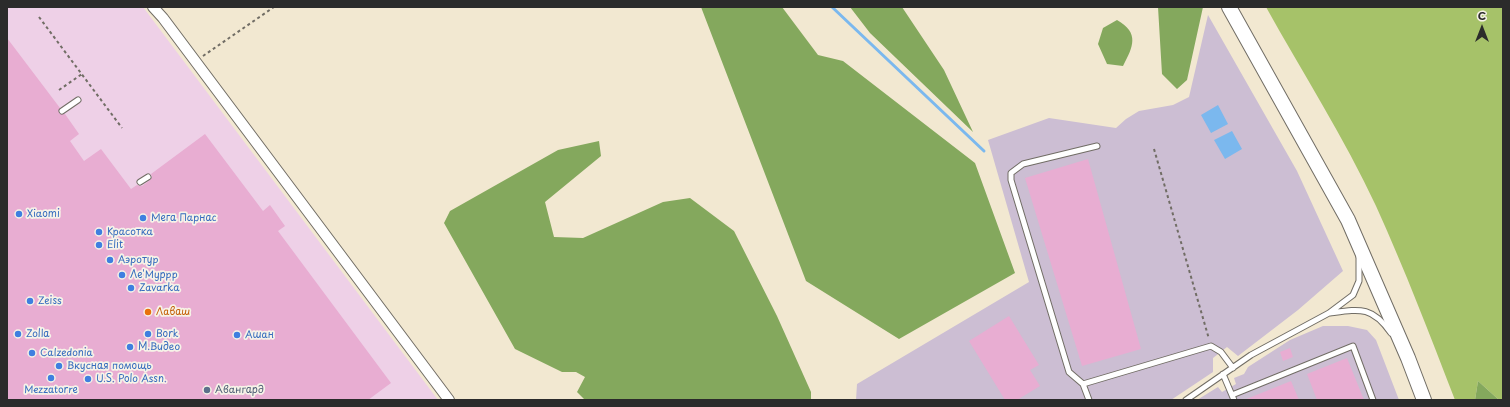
<!DOCTYPE html>
<meta charset="utf-8">
<style>
body{margin:0}
#map{position:relative;width:1510px;height:407px;overflow:hidden;background:#f2e8d1;font-family:"Playpen Sans",sans-serif}
canvas{display:block}
.frame{position:absolute;inset:0;border:8px solid #2b2b2b;pointer-events:none}
.north{position:absolute;left:1462px;top:8px;width:40px;height:40px;-webkit-text-stroke:3px #f7f3e8;paint-order:stroke;rotate:0deg;font-size:11px;font-weight:700;line-height:16px;text-align:center;color:#2b2b2b}
.north::after{content:'';display:block;margin:auto;width:14px;height:18px;background:#2b2b2b;clip-path:polygon(50% 0,100% 100%,50% 72%,0 100%)}
</style>
<div id="map">
<canvas width="1510" height="407"></canvas>
<div class="frame"></div>
<div class="north">С</div>
</div>
<script>
const g = document.querySelector('canvas').getContext('2d');
g.lineJoin = 'round';
function paint(path, color) {
  g.fillStyle = color;
  g.fill(path, 'evenodd');
}
function stroke(path, color, width, dash) {
  g.strokeStyle = color;
  g.lineWidth = width;
  g.lineCap = dash ? 'butt' : 'round';
  g.setLineDash(dash || []);
  g.stroke(path);
}
function label(font, color, halo, rows, align = 'center') {
  g.font = font + ' "Playpen Sans",sans-serif';
  g.lineWidth = 3.5;
  g.setLineDash([]);
  g.textBaseline = 'middle';
  g.strokeStyle = halo;
  g.fillStyle = color;
  for (const [text, x, y, turn = 0] of rows) {
    g.save();
    g.translate(x, y);
    g.rotate((+turn || 0) * Math.PI / 180);
    g.textAlign = isNaN(turn) ? turn : align;
    if (halo) g.strokeText(text, 0, 0);
    g.fillText(text, 0, 0);
    g.restore();
  }
}
paint(new Path2D(`
 M7,7h136l295,393h-431z`), '#eed0e7');
paint(new Path2D(`
 M1208,15l89,156 46,100 -45,39 -60,46 -11,-9 -14,11v14l-42,28h-315l1,-16 172,-102 -41,-142 61,-22 67,10 10,-9 13,-8 34,-6 16,-8z
 M1323,326h25l19,4 9,10 23,60h-202l21,-13 4,5 14,-8 -2,-6 10,-4 4,-7 42,-27z`), '#ccbed3');
paint(new Path2D(`
 M1266,7h237v393h-4l-21,-19 -3,19h-20c-25,-65 -50,-130 -79,-194 -31,-67 -74,-134 -110,-199z`), '#a6c269');
paint(new Path2D(`
 M701,7h81l36,48 25,6 132,102 40,110 -116,66 -93,-58z
 M850,7h52l42,63 29,62 -103,-99z
 M1158,7h45l-16,73 -10,9 -15,-15z
 M1117,20c23,13 16,27 6,46l-16,-2 -9,-20 5,-16z
 M599,141l2,15 -56,46 9,35 29,1 80,-36 27,-4 44,33 43,85 34,76v8h-226l-8,-8 8,-15 -9,-5h-14l-47,-23 -71,-126 6,-12 108,-61z
 M1478,381l21,19h-24z`), '#84a85d');
paint(new Path2D(`
 M1218,105l10,19 -17,9 -10,-18z
 M1232,131l10,18 -17,10 -11,-19z`), '#7bb8ee');
stroke(new Path2D(`
 M832,7l152,144`), '#7bb8ee', 3);
paint(new Path2D(`
 M7,38l53,70 -1,6h6l14,20 -9,7 14,20 17,-12 30,40 6,-4 5,1 8,-6 2,-3 -1,-3 54,-40 58,77 7,-6 15,21 -7,5 113,152 -23,17h-361z
 M1088,159l53,190 -59,17 -57,-188z
 M1009,316l30,49 -9,5 10,16 -23,14h-12l-36,-59z
 M1290,348l3,9 -10,4 -3,-9z
 M1347,358l17,42h-47l-10,-26z
 M1291,381l8,19h-55z`), '#e8add2');
const lane = new Path2D(`
 M62,111l16,-11
 M140,182l8,-5
 M1330,313c30,-4 42,-7 61,20
 M1223,374l11,26
 M1083,384l128,-38 10,6 12,16
 M1232,395l121,-49 20,54
 M1089,400l-6,-16 -14,-12 -58,-192v-7l12,-9 74,-18
 M1186,400l65,-45 78,-42 24,-18 6,-14v-24`);
const street = new Path2D(`
 M153,7l10,11 286,382`);
const secondary = new Path2D(`
 M1229,7l119,213 60,138 16,42`);
stroke(lane, '#716d65', 7);
stroke(street, '#716d65', 12);
stroke(secondary, '#716d65', 16);
stroke(new Path2D(`
 M39,17l83,111
 M203,56l71,-49
 M59,90l23,-16
 M1154,149l55,190`), '#716d65', 2, [3, 3]);
stroke(lane, '#fff', 5);
stroke(street, '#fff', 10);
stroke(secondary, '#fff', 14);
for (const [x, y, r, color] of [
 [19,214,4,"#3f7fe0"],
 [143,218,4,"#3f7fe0"],
 [99,232,4,"#3f7fe0"],
 [99,245,4,"#3f7fe0"],
 [110,260,4,"#3f7fe0"],
 [122,275,4,"#3f7fe0"],
 [131,288,4,"#3f7fe0"],
 [30,301,4,"#3f7fe0"],
 [148,312,4,"#e8710a"],
 [18,334,4,"#3f7fe0"],
 [148,334,4,"#3f7fe0"],
 [237,335,4,"#3f7fe0"],
 [130,347,4,"#3f7fe0"],
 [32,353,4,"#3f7fe0"],
 [59,366,4,"#3f7fe0"],
 [51,378,4,"#3f7fe0"],
 [88,379,4,"#3f7fe0"],
 [207,390,4,"#5c6f8a"]
]) {
  const dot = new Path2D();
  dot.arc(x, y, r, 0, 2 * Math.PI);
  g.fillStyle = color;
  g.fill(dot);
  stroke(dot, '#f7f3e8', 1.5);
}
label('10px', '#366cbe', '#f7f3e8', [
 ["Xiaomi",27,214],
 ["Мега Парнас",151,218],
 ["Красотка",107,232],
 ["Elit",107,245],
 ["Аэротур",118,260],
 ["Ле'Муррр",130,275],
 ["Zavarka",139,288],
 ["Zeiss",38,301],
 ["Zolla",26,334],
 ["Bork",156,334],
 ["Ашан",245,335],
 ["М.Видео",138,347],
 ["Calzedonia",40,353],
 ["Вкусная помощь",67,366],
 ["U.S. Polo Assn.",96,379],
 ["Mezzatorre",51,390,"center"]
], 'left');
label('10px', '#c56008', '#f7f3e8', [
 ["Лаваш",156,312]
], 'left');
label('10px', '#4e5e75', '#f7f3e8', [
 ["Авангард",215,390]
], 'left');
</script>
